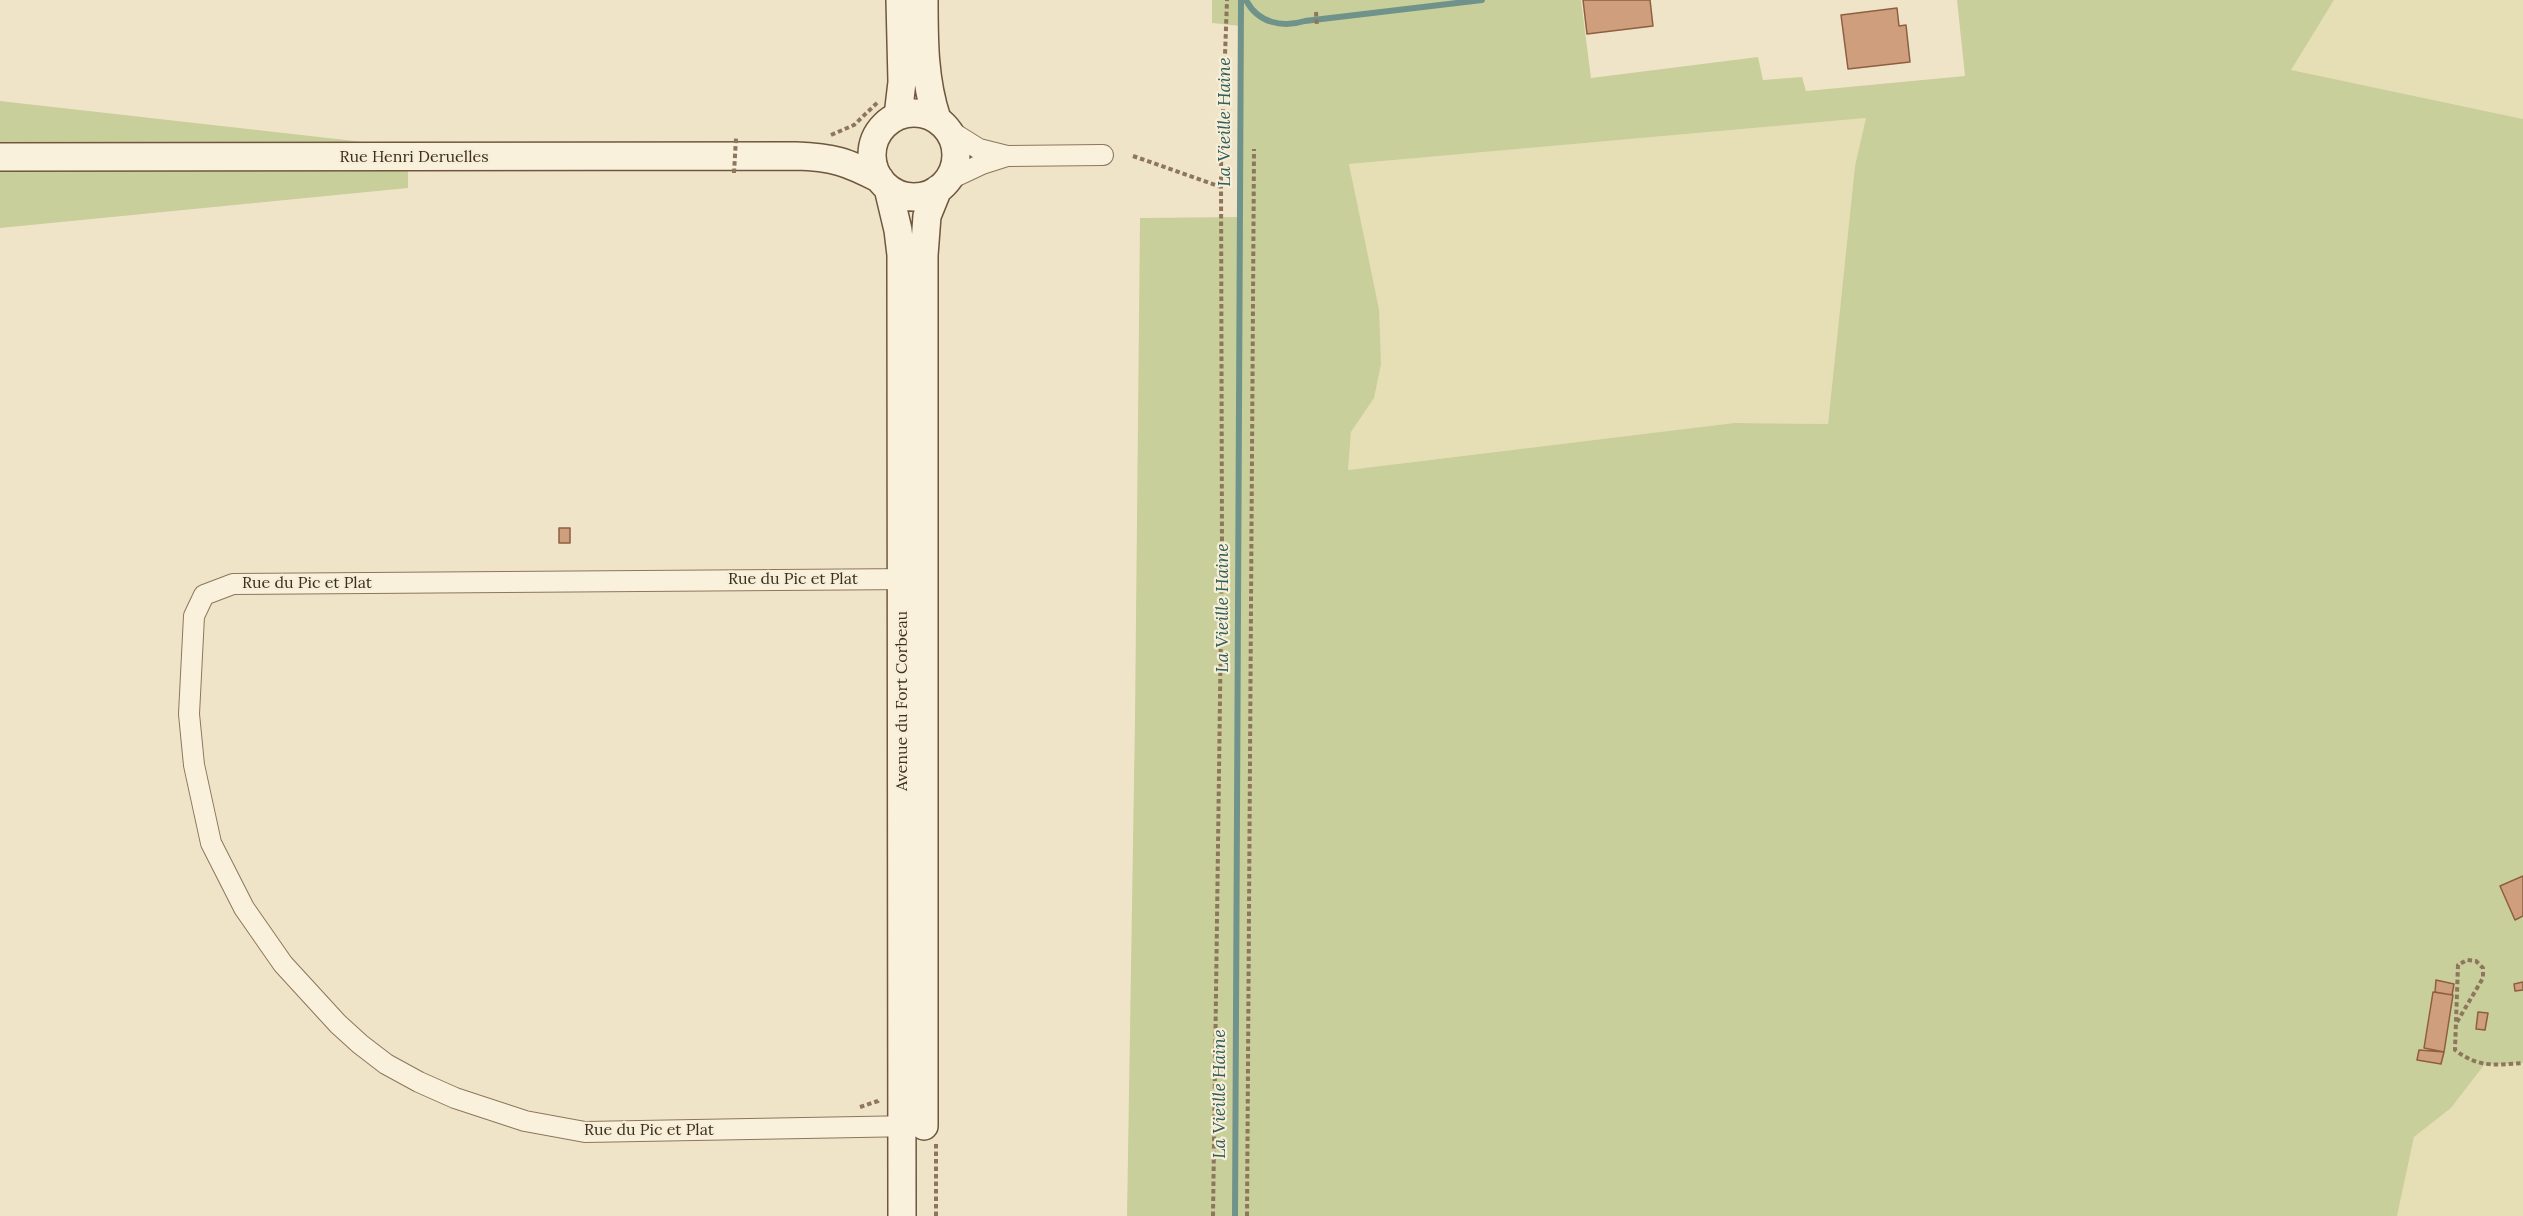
<!DOCTYPE html>
<style>
body{margin:0}
canvas{display:block;background:#f0e4c8}
</style>
<canvas width="2523" height="1216"></canvas>
<script>
const g = document.querySelector('canvas').getContext('2d');
g.lineJoin = 'round';
function paint(path, color) {
  g.fillStyle = color;
  g.fill(path, 'evenodd');
}
function stroke(path, color, width, dash) {
  g.strokeStyle = color;
  g.lineWidth = width;
  g.lineCap = dash ? 'butt' : 'round';
  g.setLineDash(dash || []);
  g.stroke(path);
}
function label(font, color, halo, rows, align = 'center') {
  g.font = font + ' Lora,serif';
  g.lineWidth = 4.5;
  g.setLineDash([]);
  g.textBaseline = 'middle';
  g.strokeStyle = halo;
  g.fillStyle = color;
  for (const [text, x, y, turn = 0] of rows) {
    g.save();
    g.translate(x, y);
    g.rotate((+turn || 0) * Math.PI / 180);
    g.textAlign = isNaN(turn) ? turn : align;
    if (halo) g.strokeText(text, 0, 0);
    g.fillText(text, 0, 0);
    g.restore();
  }
}
paint(new Path2D(`
 M2334,0h189v119l-233,-49z
 M1866,118l-11,48 -27,258 -94,-1 -386,47 3,-38 23,-34 5,-89 -30,-145z
 M2523,1062v154h-126l17,-79 37,-29 32,-43z`), '#e6deb5');
paint(new Path2D(`
 M1212,0h369l10,78 167,-21 5,23 39,-3 4,14 159,-15 -8,-76h377l-43,70 232,49v944l-39,2 -33,43 -37,29 -17,79h-1270l8,-499 5,-499 98,-1 3,-191 -29,-3zM1866,118l-11,48 -27,258 -94,-1 -386,47 3,-38 23,-34 7,-34 -2,-55 -30,-145z
 M0,101l408,46v41l-408,40z`), '#c9cf9b');
stroke(new Path2D(`
 M1246,0c12,23 36,28 59,21l177,-21
 M1235,1216l6,-1216`), '#6f938a', 6);
const building = new Path2D(`
 M1583,0h67l3,26 -66,8z
 M1897,8l2,18 7,-1 4,37 -62,7 -7,-54z
 M559,528h11v15h-11z
 M2523,876v40l-8,4 -15,-34z
 M2436,980l18,4 -2,11 -17,-3z
 M2523,982v8l-8,1 -1,-7z
 M2433,992l20,3 -9,57 -20,-4z
 M2478,1012l10,1 -3,17 -9,-1z
 M2419,1050l25,2 -3,12 -24,-4z`);
paint(building, '#cf9f7d');
stroke(building, '#8d5f41', 1.5);
const street = new Path2D(`
 M947,129l32,20 28,7 96,-1
 M948,180l34,-16 25,-8
 M913,579l-680,5 -29,11 -10,21 -5,98 5,51 17,78 33,65 39,56 55,60 22,20 26,20 33,18 36,16 70,23 60,11 329,-6`);
const secondary = new Path2D(`
 M924,0c0,41 0,80 13,119
 M872 155a42 42 0 1 1 84 0a42 42 0 1 1-84 0Z
 M898,116l4,-34 -2,-82
 M0,157l796,-1c37,1 51,6 84,23
 M888,188l10,42 3,25 1,961
 M924,1126v-871l3,-39 11,-27`);
stroke(street, '#8d765c', 22);
stroke(secondary, '#6f573f', 30);
stroke(new Path2D(`
 M1316,12l1,14
 M831,135l23,-10 24,-23
 M1133,156l88,31
 M2457,1022l26,-44v-10l-7,-7 -9,-1 -9,5 -3,85c24,18 39,15 68,13
 M860,1107l18,-6 2,-2
 M936,1216v-72
 M1213,1216l9,-666 -1,-383 6,-167
 M1247,1216l7,-1067`), '#8d765c', 4, [4.5, 3]);
stroke(street, '#faf1dc', 20);
stroke(secondary, '#faf1dc', 27);
stroke(new Path2D(`
 M734,173l2,-35`), '#8d765c', 4, [4.5, 3]);
label('16px', '#3d2e20', '#f7eed8', [
 ["Rue Henri Deruelles",414,157],
 ["Rue du Pic et Plat",793,579],
 ["Rue du Pic et Plat",307,583],
 ["Avenue du Fort Corbeau",902,701,-90],
 ["Rue du Pic et Plat",649,1130]
]);
label('italic 18px', '#2f5d5a', '#f7eed8', [
 ["La Vieille Haine",1225,122,-90],
 ["La Vieille Haine",1223,608,-90],
 ["La Vieille Haine",1220,1094,-90]
]);
</script>
